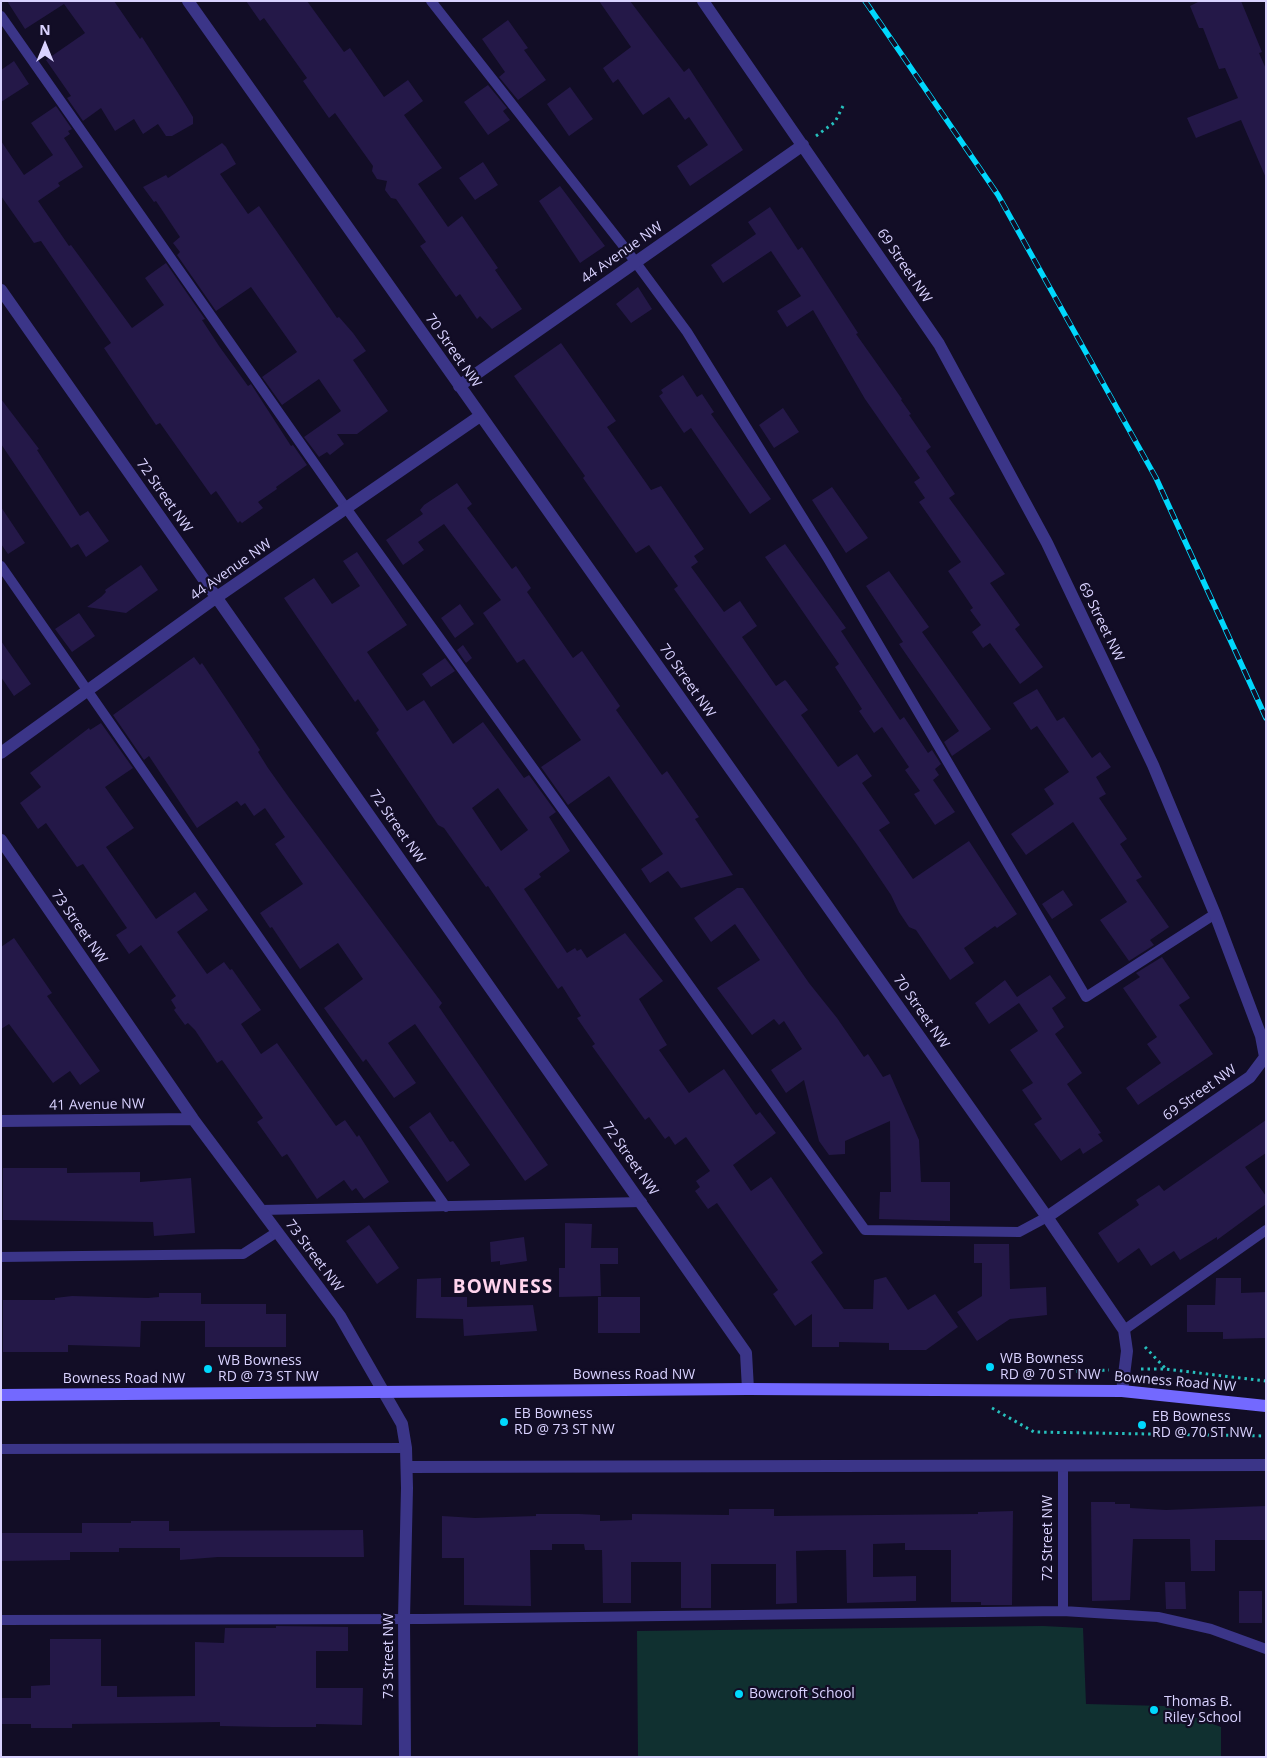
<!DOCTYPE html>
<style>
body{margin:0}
#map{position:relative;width:1267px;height:1758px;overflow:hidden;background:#120d26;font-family:"Open Sans",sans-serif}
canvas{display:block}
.frame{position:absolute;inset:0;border:2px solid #d9d2ff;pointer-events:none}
.north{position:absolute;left:20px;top:20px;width:50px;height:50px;-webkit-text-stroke:4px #120d26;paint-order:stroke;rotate:0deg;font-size:14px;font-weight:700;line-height:20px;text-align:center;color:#d9d2ff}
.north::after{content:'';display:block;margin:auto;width:18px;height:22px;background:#d9d2ff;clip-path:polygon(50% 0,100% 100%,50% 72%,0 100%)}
</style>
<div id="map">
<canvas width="1267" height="1758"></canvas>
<div class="frame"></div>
<div class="north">N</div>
</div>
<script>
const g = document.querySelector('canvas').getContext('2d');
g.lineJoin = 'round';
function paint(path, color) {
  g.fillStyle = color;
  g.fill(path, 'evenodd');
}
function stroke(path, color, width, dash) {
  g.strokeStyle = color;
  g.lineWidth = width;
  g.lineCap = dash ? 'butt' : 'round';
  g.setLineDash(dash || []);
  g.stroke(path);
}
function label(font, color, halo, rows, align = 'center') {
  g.font = font + ' "Open Sans",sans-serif';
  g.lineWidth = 4.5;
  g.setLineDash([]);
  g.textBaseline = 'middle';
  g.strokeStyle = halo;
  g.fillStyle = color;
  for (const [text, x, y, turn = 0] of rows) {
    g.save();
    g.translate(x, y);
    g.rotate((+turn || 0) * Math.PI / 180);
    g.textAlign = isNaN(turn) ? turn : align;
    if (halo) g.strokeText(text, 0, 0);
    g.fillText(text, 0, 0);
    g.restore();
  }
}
paint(new Path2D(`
 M1043,1626l40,2 3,76 78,2 57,21v30h-583l-1,-126z`), '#103030');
paint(new Path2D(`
 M7,1h107l26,38 2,-2 38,59 13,21v7l-21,12h-6l-8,-12 -15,10 -9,-15 -19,12 -14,-23 -18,13 -16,-23 4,-2 -25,-36 39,-27 -21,-29 -39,25z
 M246,1h61l37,51 6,-4 34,49 24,-17 15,21 -19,14 38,53 -24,16 30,43 14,-11 36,52 -3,2 27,39 -30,20 -12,-13 -3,3 -17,-25 -4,3 -36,-51 6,-4 -30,-43 -5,-1 -6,-8 2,-9 -10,-2 -5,-8 1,-5 -38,-53 -6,5 -26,-37 4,-3 -30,-42 -13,-18 -4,3z
 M599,1h31l54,71 5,-4 54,82 -53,36 -13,-20 31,-21 -19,-28 -4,3 -16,-23 -26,18 -25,-36 -5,4 -10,-15 28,-21z
 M1200,1h41l21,51 -3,1 7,16v109l-25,-58 -45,18 -9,-20 51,-20 -13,-30 -6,1 -16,-41h-4l-9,-22z
 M508,20l20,28 -4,2 22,30 -28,20 -19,-23 6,-5 -23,-33z
 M14,61l15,23 -28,18v-32z
 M488,85l19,23 -4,3 7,9 -22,15 -24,-33z
 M570,87l23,32 -24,17 -22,-32z
 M56,106l16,23 -4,2 2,3 -6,4 19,29 -25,16 2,3 -22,15 31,45 2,-1 61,83 32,-23 -19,-27 21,-15 39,56 -3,1 17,26 29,40 3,-2 40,62 2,-1 14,20 -31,22 1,2 -19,13 5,6 -21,15 -2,-2 -2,2 -22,-32 -5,4 -51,-72 -4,2 -52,-77 7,-5 -70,-102 -7,2 -33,-47v-55l23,34 29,-20 -22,-32z
 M222,143l4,4 10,17 -16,10 28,40 11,-8 78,112 2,-1 14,16 13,18 -13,9 35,51 -31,23h-20l7,10 -14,11 -3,-3 -8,5 -15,-20 37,-26 -22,-32 -37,26 -20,-28 35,-25 -46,-65 -35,24 -39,-56 3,-3 -7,-9 7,-6 -24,-36 -2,1 -11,-15 23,-12 2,3z
 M483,162l15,23 -23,15 -16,-22z
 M560,186l45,60 -25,17 -41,-62z
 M770,207l28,43 4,-3 56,86 -2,1 46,65 -1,1 10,14 -2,1 22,32 -5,4 29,43 -6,4 56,76 -15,9 30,42 -5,4 28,38 -23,17 -30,-41 -7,5 -11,-16 9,-7 -11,-15 3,-2 -25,-37 13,-9 -42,-60 6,-4 -11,-16 6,-4 -55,-79 -52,-89 -26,17 -10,-16 24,-15 -30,-45 -48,32 -12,-18 45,-31 -8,-12z
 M638,287l14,22 -21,14 -15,-19z
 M561,343l55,78 -9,6 44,63 10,-4 43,63 -10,7 4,6 -7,5 33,45 16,-11 17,25 -15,11 34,49 9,-6 2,2 21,28 -7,5 37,52 19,-13 15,22 -10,7 28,40 -11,7 34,49 56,-38 48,73 -20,14 -2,-2 -31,22 10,15 -24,17 -34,-50 -7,-3 -10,-15 -8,-17 -33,-49 -184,-257 4,-3 -29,-41 -13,8 -53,-75 2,-2 -71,-100z
 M683,375l14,22 5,-3 12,18 -3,2 60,85 -21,15 -59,-86 -7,5 -25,-37 4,-3 -2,-3z
 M1,399l38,50 -2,1 43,66 8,-5 21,30 -23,16 -8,-13 -7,4 -70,-104z
 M783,408l16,24 -25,16 -15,-23z
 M457,483l15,21 -5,4 45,61 4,-3 15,22 -4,4 46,66 9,-7 38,55 -4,4 46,65 5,-4 32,46 -4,2 38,56 -52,13 -13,-17 -18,12 -9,-14 22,-15 -54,-78 -41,29 -27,-38 40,-27 -57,-81 -7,4 -34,-50 18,-13 -57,-76 -26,18 6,8 -21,15 -17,-25 37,-26 -3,-4 4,-5z
 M832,487l36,51 -22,15 -34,-53z
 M1,507l24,36 -17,11 -7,-10z
 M785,544l61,84 -5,3 59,89 4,-3 24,36 4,-3 9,14 -6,5 4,6 -6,5 22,32 -20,13 -21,-31 6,-3 -15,-21 4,-3 -27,-40 -8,6 -15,-22 3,-2 -27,-42 4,-3 -74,-107z
 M357,552l50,73 -40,27 40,59 17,-11 29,44 30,-22 41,56 5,-3 27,37 -7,5 21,34 -31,23 2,3 -17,12 43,64 8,-5 2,3 4,-2 6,9 38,-25 38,48 -24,18 28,46 -8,5 30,43 35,-24 32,46 4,-3 16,21 -43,32 18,26 20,-14 52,76 -12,9 33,47h29l1,-29 12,-3 22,33 27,-16 23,33 -32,23h-37v-7l-50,-1v5h-27v-33l-17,12 -22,-32 5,-4 -61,-87 -9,6 -13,-18 5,-4 -4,-6 14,-10 -24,-34 -11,8 -6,-9 -4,3 -16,-22 -4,3 -53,-74 3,-2 -18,-26 4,-2 -19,-30 -4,3 -70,-103 -2,1 -42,-59 -6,-3 -62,-92 3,-3 -21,-31 -3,3 -71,-104 30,-20 18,26 28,-18 -17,-25zM498,788l30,42 -27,21 -29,-43z
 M141,565l17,25 -32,23 -39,-6 14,-10 5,-5 -1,-2z
 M889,571l40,56 -7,5 69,97 -39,27 -8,-14 15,-11 -60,-87 4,-2 -37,-56z
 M460,604l14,20 -19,14 -14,-20z
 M79,613l16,23 -23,16 -17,-23z
 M1,641l30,43 -17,12 -13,-19z
 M463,645l9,13 -6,5 -9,-13z
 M194,657l6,8 2,-2 29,43 29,44 -2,2 10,16 22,31 152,204 -3,4 109,158 -23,16 -110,-157 -27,19 28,40 -22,15 -28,-39 -3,3 -39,-54 39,-29 -25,-36 -38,26 -28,-42 -2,1 -10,-15 43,-29 -28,-40 10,-7 -20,-29 -11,8 -9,-13 -4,3 -4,-5 -40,27 -48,-72 -5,4 -31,-45z
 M445,658l10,13 -24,16 -9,-13z
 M1037,689l20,32 7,-4 28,41 8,-6 11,15 -15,10 10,17 -7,4 28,41 -7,5 22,33 -6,3 33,47 -19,13 4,5 -25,16 -29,-41 27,-18 -54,-80 -47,33 -15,-21 43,-30 -10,-15 25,-17 -32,-46 -6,4 -18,-27z
 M101,723l32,45 -28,19 29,41 -28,19 50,72 39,-27 13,18 -31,22 30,42 17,-12 6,8 2,-1 29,41 -20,14 20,30 16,-11 59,83 9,-6 12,17 2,-2 30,47 -25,17 -8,-11 -4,3 -8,-11 -27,19 -30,-45 -5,3 -25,-35 6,-4 -41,-58 -5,3 -22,-33 -7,-7 -3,2 -11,-15 2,-2 -5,-8 5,-4 -35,-51 -12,9 -13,-19 11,-7 -44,-64 -6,3 -31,-44 -8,6 -18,-26 21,-16 -11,-14 59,-45 1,2z
 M737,888h6l66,95 28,35 27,39 4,-3 15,23 7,-3 29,66 2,42h29v39l-71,-2 1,-27h11l-1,-71 -45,20v13l-16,1 -10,-14 -15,-61 -18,13 -15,-23 31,-21 -18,-28 -5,4 -5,-6 -22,16 -35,-47 43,-28 -25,-36 -24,18 -17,-24z
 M1063,890l10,15 -21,14 -10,-15z
 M14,938l38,55 -5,3 53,75 -20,14 -10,-14 -17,12 -44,-59 -8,5v-82z
 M1162,957l28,41 -11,7 34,49 -75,51 -12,-17 35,-25 -14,-19 10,-7 -34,-49 17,-11 -4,-4z
 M1050,975l16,23 -14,10 12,19 -9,7 27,39 -15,11 34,49 -3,1 5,7 -20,13 -3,-6 -19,13 -27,-37 8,-5 -20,-29 11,-7 -23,-33 28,-19 -19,-28 -30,21 -14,-21 30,-23 12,17z
 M430,1112l20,30 3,-1 17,24 -23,17 -38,-55z
 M1266,1120v33l-21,14 21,29v8l-49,36v-3l-37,23 -6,-9 -23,15 -12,-18 -21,15 -20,-30 41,-28 -3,-5 23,-15 5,6z
 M3,1168h64v5l73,-1v10l51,-4 4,55 -41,3 -1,-14 -150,-2z
 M565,1223l27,1 -1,24h27v16h-18l1,32 -42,1v-29h6z
 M369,1225l30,43 -22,16 -31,-43z
 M524,1237l3,24 -27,4v-4l-9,1 -1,-20z
 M974,1244h35l1,45 36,-2 1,28 -37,4 -33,22 -20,-29 25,-16v-33h-8z
 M441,1278v19h26v10l66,-2 4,26 -73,5 -1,-17 -47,-1 1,-39z
 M1216,1278h25v15l25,-1v46l-43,1v-7h-36v-27h28z
 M159,1293h42v11h65v10h20v33h-81v-26h-64l-1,26 -72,-2v7h-65v-52h52v-2l17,-2 76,2 11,-1z
 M598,1297h42v36h-42z
 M1091,1502h24v2h15v4l36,2 100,-4v34h-51v31h-24l-1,-32h-57l-3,61 -38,1z
 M729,1509h45v7l204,-2v-2l35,-1 -1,94h-31v-3h-30v-52h-46v-7l-32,1v33l43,-1v25l-69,2 -1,-53h-17l-33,1 1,52 -21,1v-40h-65v44h-30v-46h-50v41h-28l-1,-53h-17l-1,-6h-32v6h-22l1,56 -67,-1v-47h-22v-42l33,2 61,-2v-2h43l21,1v6l32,-1v-6l97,1z
 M131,1521h38v10l194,-1 1,27h-146l-38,3v-12h-61v4h-49v8l-69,1v-28h81v-10h49z
 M1165,1582h20l1,27h-20z
 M1239,1591h23v32h-23z
 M276,1626l72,1v24h-32v37h47l-1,37 -46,-1v3h-45l-51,-1v-4l-62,1 -86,1v4h-41v-4h-30v-26h30v-12l19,-1v-46h51v47h16v11l78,-1v-54l29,1 1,-15h51z`), '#241848');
stroke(new Path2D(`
 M816,136l19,-14 8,-16
 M1145,1347l20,21
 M1141,1369h24l101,12
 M1063,1372l46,-2
 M992,1408l42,24 232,4`), '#26bfbd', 3, [2.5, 4]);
stroke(new Path2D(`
 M431,1l194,247 62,84 140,225 259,440 129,-83
 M1,16l335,478 529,736 154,2 28,-15
 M1,566l445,641
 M261,1210l381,-8
 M1,1257l242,-3 34,-22
 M1124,1330l142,-100
 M1,1449l405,-1
 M1063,1466v145
 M1,1620l422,-1 640,-8 95,6 53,12 55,20`), '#3b3588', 10);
stroke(new Path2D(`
 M188,1l859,1216 77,113 3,21 -5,40
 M703,1l236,343 108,199 106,222 62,149 46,122 4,21 -15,20 -203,140
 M1,290l745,1063 2,36
 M459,386l344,-241
 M1,753l216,-156 263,-181
 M1,840l192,279 147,197 62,108 4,24 1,40 -3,130 1,139
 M1,1121l192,-2
 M407,1467l859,-2`), '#3b3588', 12);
stroke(new Path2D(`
 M1,1395l747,-6 374,2 144,15`), '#7369ff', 12);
const rail = new Path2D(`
 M865,1l133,194 158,283 110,240`);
stroke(rail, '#00d8fd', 5.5);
stroke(rail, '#120d26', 4, [11]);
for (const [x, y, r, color] of [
 [990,1367,5,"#00d8fd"],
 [208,1369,5,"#00d8fd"],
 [504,1422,5,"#00d8fd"],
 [1142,1425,5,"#00d8fd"],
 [739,1694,5,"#00d8fd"],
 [1154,1710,5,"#00d8fd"]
]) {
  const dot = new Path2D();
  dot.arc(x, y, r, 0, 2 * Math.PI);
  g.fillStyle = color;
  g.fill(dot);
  stroke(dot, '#120d26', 2);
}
label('14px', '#d9d2ff', '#120d26', [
 ["44 Avenue NW",622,253,-35],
 ["69 Street NW",904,266,56],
 ["70 Street NW",453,351,55],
 ["72 Street NW",164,496,55],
 ["44 Avenue NW",231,570,-35],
 ["69 Street NW",1101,622,64],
 ["70 Street NW",687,681,55],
 ["72 Street NW",397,827,55],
 ["73 Street NW",79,927,55],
 ["70 Street NW",921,1012,55],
 ["69 Street NW",1200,1093,-35],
 ["41 Avenue NW",97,1105,-1],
 ["72 Street NW",630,1159,55],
 ["73 Street NW",314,1256,53],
 ["Bowness Road NW",634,1375],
 ["Bowness Road NW",124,1379],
 ["Bowness Road NW",1175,1382,5],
 ["72 Street NW",1048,1538,-90],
 ["73 Street NW",389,1656,-90]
]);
label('14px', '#d9d2ff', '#120d26', [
 ["WB Bowness",1000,1359],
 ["RD @ 70 ST NW",1000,1375],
 ["WB Bowness",218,1361],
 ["RD @ 73 ST NW",218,1377],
 ["EB Bowness",514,1414],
 ["RD @ 73 ST NW",514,1430],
 ["EB Bowness",1152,1417],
 ["RD @ 70 ST NW",1152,1433],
 ["Bowcroft School",749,1694],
 ["Thomas B.",1164,1702],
 ["Riley School",1164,1718]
], 'left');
g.letterSpacing = '1px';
label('bold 19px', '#ffd4ed', '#120d26', [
 ["BOWNESS",503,1288]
]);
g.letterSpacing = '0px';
</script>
